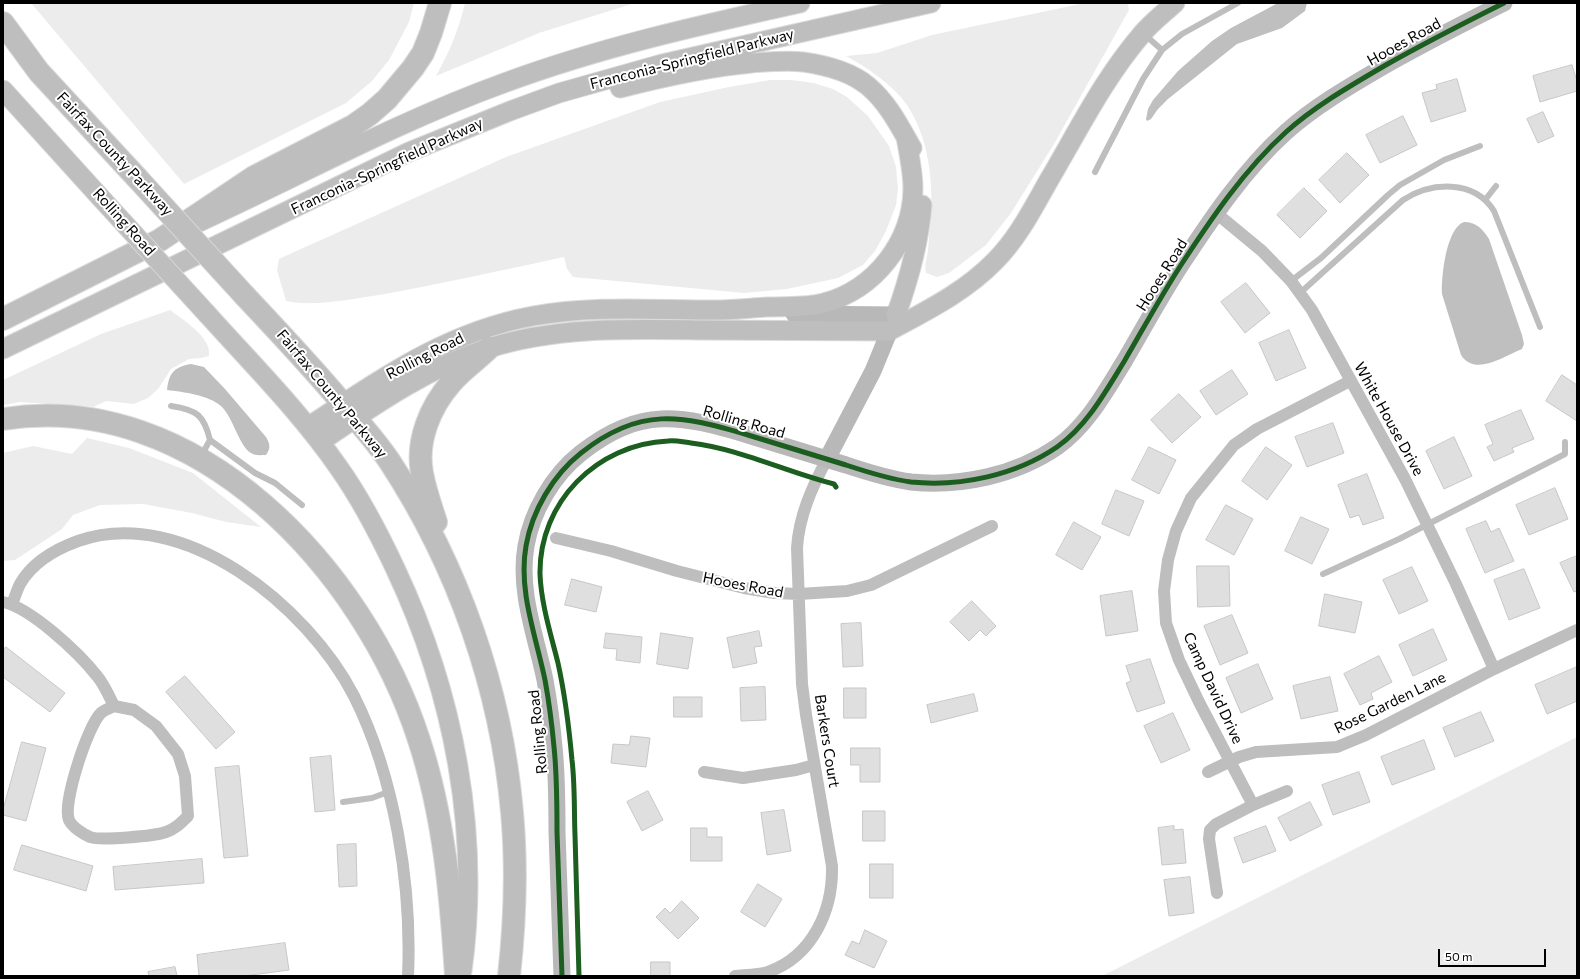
<!DOCTYPE html>
<style>
body{margin:0}
#map{position:relative;width:1580px;height:979px;overflow:hidden;background:#fff;font-family:Commissioner,sans-serif}
canvas{display:block}
.frame{position:absolute;inset:0;border:4px solid #000;pointer-events:none}
.scale{position:absolute;left:1438px;top:949px;width:108px;height:18px;box-sizing:border-box;border:2px solid #000;border-top:0;padding-left:5px;font-size:12px;line-height:14px;white-space:nowrap;color:#000;-webkit-text-stroke:3px #fff;paint-order:stroke}
</style>
<div id="map">
<canvas width="1580" height="979"></canvas>
<div class="frame"></div>
<div class="scale">50 m</div>
</div>
<script>
const g = document.querySelector('canvas').getContext('2d');
g.lineJoin = 'round';
function paint(path, color) {
  g.fillStyle = color;
  g.fill(path, 'evenodd');
}
function stroke(path, color, width, dash) {
  g.strokeStyle = color;
  g.lineWidth = width;
  g.lineCap = dash ? 'butt' : 'round';
  g.setLineDash(dash || []);
  g.stroke(path);
}
function label(font, color, halo, rows, align = 'center') {
  g.font = font + ' Commissioner,sans-serif';
  g.lineWidth = 4;
  g.setLineDash([]);
  g.textBaseline = 'middle';
  g.strokeStyle = halo;
  g.fillStyle = color;
  for (const [text, x, y, turn = 0] of rows) {
    g.save();
    g.translate(x, y);
    g.rotate((+turn || 0) * Math.PI / 180);
    g.textAlign = isNaN(turn) ? turn : align;
    if (halo) g.strokeText(text, 0, 0);
    g.fillText(text, 0, 0);
    g.restore();
  }
}
paint(new Path2D(`
 M31,3h383l-5,19 -20,38 -17,21 -26,22 -162,81z
 M465,3h170l-96,30 -103,43c13,-23 23,-47 29,-73z
 M1085,3h43l1,7 -75,134 -43,69 -25,32 -37,28 -12,4 -11,-4c-2,-11 1,-13 2,-23 1,-12 2,-25 3,-37 2,-36 -3,-76 -24,-108 -15,-21 -39,-37 -61,-49l31,-3 55,-18z
 M770,80h21l23,3 19,6 14,8 21,19 21,30 7,21 2,22 -2,16 -10,26 -11,20 -12,14 -25,13 -51,11 -43,4 -171,-16 -6,-8 -3,-12c-61,13 -123,27 -185,38 -29,4 -64,12 -93,6l-9,-31 2,-11 13,-6 214,-96 154,-55 69,-15z
 M170,310c13,10 42,27 39,46l-8,2 -12,1 -18,10 -13,20 -10,9 -14,6 -28,-3 -13,6 -73,-5 -17,3v-25l98,-46z
 M87,438l42,10 64,25 68,54 -35,-5 -34,-9 -49,-9 -43,1 -27,10 -11,14 -47,31 -12,1v-108l30,-7 39,8z
 M1577,737v239h-475z`), '#ececec');
paint(new Path2D(`
 M1278,3h29l-2,8 -23,17 -45,16 -69,55 -10,10 -7,10 -4,2 -1,-2 2,-10 5,-9 25,-29 34,-30 19,-13z
 M1464,222c12,0 19,7 25,17l33,96 2,9 -2,5c-18,7 -47,28 -61,6l-19,-61c-1,-16 4,-66 22,-72z
 M191,364l13,3 21,22 41,48c4,7 5,11 0,18 -5,0 -11,1 -15,-2 -12,-7 -18,-36 -30,-47 -13,-11 -37,-14 -54,-16 2,-17 7,-23 24,-26z`), '#bfbfbf');
const building = new Path2D(`
 M1572,65l5,16v10l-37,11 -7,-26z
 M1457,79l9,32 -35,11 -9,-29 15,-4 -1,-4z
 M1543,112l11,24 -16,7 -11,-24z
 M1403,116l14,29 -37,18 -14,-28z
 M1347,153l22,22 -29,28 -21,-23z
 M1304,188l23,23 -27,27 -23,-23z
 M1246,283l24,30 -25,20 -24,-31z
 M1289,330l17,38 -30,13 -17,-38z
 M1232,370l16,24 -32,21 -16,-24z
 M1562,375l15,10v36l-31,-20z
 M1179,394l22,23 -29,26 -21,-23z
 M1521,410l13,29 -22,9 2,4 -20,9 -7,-14 6,-3 -8,-19z
 M1333,423l11,30 -37,14 -12,-30z
 M1454,437l18,39 -28,13 -18,-38z
 M1149,447l27,13 -17,34 -27,-14z
 M1266,447l26,18 -25,35 -25,-19z
 M1367,474l17,44 -21,7 -4,-10 -9,3 -12,-33z
 M1555,488l13,31 -39,16 -13,-30z
 M1116,490l28,11 -15,35 -27,-12z
 M1226,505l27,14 -19,36 -28,-15z
 M1301,517l28,12 -17,35 -27,-13z
 M1486,521l5,11 8,-4 15,33 -29,12 -19,-44z
 M1074,522l27,15 -19,33 -26,-15z
 M1577,556v35l-3,1 -14,-29z
 M1197,566h32l1,40 -32,1z
 M1412,567l16,34 -29,13 -16,-34z
 M1524,569l16,39 -31,12 -15,-40z
 M572,579l30,8 -6,25 -31,-7z
 M1132,591l6,40 -32,5 -6,-40z
 M1325,594l37,8 -7,31 -36,-7z
 M972,601l24,25 -10,10 -6,-6 -11,11 -19,-19z
 M1232,615l16,38 -28,12 -16,-39z
 M861,623l2,43 -20,1 -2,-43z
 M1433,629l14,31 -34,16 -14,-31z
 M759,631l3,15 -8,1 3,16 -24,5 -6,-30z
 M606,633l36,4 -2,26 -24,-3 1,-11 -13,-1z
 M661,633l32,5 -5,31 -31,-5z
 M6,647l59,46 -15,19 -47,-35v-26z
 M1379,656l13,26 -21,11 2,6 -13,6 -16,-31z
 M1150,659l15,44 -28,9 -11,-29 5,-2 -5,-15z
 M1258,664l15,35 -32,14 -15,-35z
 M1577,667v34l-30,13 -12,-29z
 M185,676l50,56 -19,17 -50,-57z
 M1330,677l8,34 -37,8 -8,-33z
 M765,687l1,33 -25,1 -1,-33z
 M844,688h22v30h-22z
 M974,694l4,17 -47,12 -4,-18z
 M674,697h28v20h-28z
 M1481,712l13,29 -39,16 -12,-29z
 M1173,713l17,37 -29,13 -17,-37z
 M631,736l19,2 -4,29 -35,-4 2,-19 16,1z
 M1424,740l11,29 -43,16 -11,-28z
 M22,742l24,6 -20,73 -23,-6v-5z
 M851,748h29v34h-20v-17h-9z
 M331,756l4,54 -20,2 -5,-54z
 M239,766l9,90 -24,2 -9,-90z
 M1359,772l11,30 -37,13 -11,-30z
 M648,791l15,29 -21,11 -15,-29z
 M1310,802l12,23 -32,16 -12,-23z
 M784,810l7,41 -24,4 -6,-42z
 M863,811h22v30h-22z
 M1174,826v4l9,-1 3,34 -24,2 -4,-37z
 M1266,826l10,25 -33,12 -9,-25z
 M691,828h16v9h15v24h-31z
 M356,844l1,42 -18,1 -2,-42z
 M22,845l71,21 -7,25 -72,-21z
 M202,859l2,24 -89,7 -2,-23z
 M870,864h23v34h-23z
 M1190,877l4,36 -25,3 -5,-36z
 M758,884l24,15 -17,28 -24,-15z
 M682,901l17,17 -21,21 -22,-22 9,-9 5,5z
 M865,930l22,11 -13,27 -29,-13 7,-14 7,3z
 M285,943l4,27 -45,6h-45l-2,-21z
 M651,962h19v14h-19z
 M175,967l2,9h-28l-1,-4z`);
paint(building, '#dfdfdf');
stroke(building, '#c7c7c7', 1);
const primary = new Path2D(`
 M620,88c43,-11 88,-21 132,-25 16,-1 34,-3 51,-1 22,3 48,10 65,24 20,17 31,39 44,62
 M3,90l97,107
 M199,222c102,-47 200,-101 305,-139 97,-36 197,-58 296,-80
 M208,315c45,50 93,98 131,153 22,31 40,66 56,100 59,125 86,265 67,403
 M896,315c13,-36 23,-72 26,-110
 M3,349l406,-197 101,-41 49,-18 103,-29 269,-61
 M308,427c73,-48 138,-95 225,-111 60,-11 121,-6 182,-6 17,0 35,-2 52,-3 20,-1 38,1 57,-4 51,-14 88,-61 89,-114 0,-17 -4,-35 -7,-52
 M320,442c53,-36 107,-74 169,-94 67,-21 137,-19 207,-18 64,0 129,1 193,1 37,-20 76,-39 106,-70 23,-23 38,-53 54,-81 29,-49 55,-102 93,-146 9,-11 22,-21 33,-31`);
const highway = new Path2D(`
 M3,23l36,49 99,107
 M245,296c33,35 66,70 97,107 17,19 34,38 48,59 68,104 111,226 122,350 5,55 3,110 -3,164
 M3,319l157,-79 94,-63 99,-51 17,-12 17,-15 26,-31 10,-15 8,-20 9,-30
 M3,419c194,-31 362,152 416,321 25,76 32,157 37,236
 M436,522c-5,-16 -11,-32 -14,-49 -6,-32 8,-66 29,-90 11,-13 26,-23 38,-35`);
stroke(primary, '#dbdbdb', 21);
stroke(highway, '#dbdbdb', 24);
stroke(new Path2D(`
 M1144,34l18,16
 M1095,172l48,-93 19,-29 20,-16 56,-31
 M1485,200l11,-14
 M1291,281l30,-23 67,-63 12,-10 44,-25 36,-14
 M1300,293l103,-93c28,-18 71,-21 91,11l46,116
 M171,406c26,4 33,9 39,34l45,33 20,10 27,22
 M201,456l9,-16
 M1323,574l76,-35 166,-85v-12
 M343,802l29,-4 16,-6`), '#bebebe', 6);
stroke(new Path2D(`
 M1216,213l46,38 29,30 21,29 93,169 51,105 38,85
 M556,538l55,13 66,20 67,17 30,5 25,1 48,-3 24,-6 121,-59
 M3,602c28,6 76,51 94,74 7,8 12,20 17,30
 M12,604c3,-7 5,-14 8,-20 12,-21 36,-35 58,-43 106,-37 230,66 276,155 41,82 58,190 54,280
 M114,706l20,4 22,16 22,28 7,22 3,40c-7,7 -13,13 -22,16 -11,4 -66,9 -76,5 -7,-3 -18,-10 -21,-17 -7,-16 19,-95 32,-107 3,-3 9,-5 13,-7z
 M704,772l39,6 53,-8 18,-5
 M1208,772l31,-15 17,-5 81,-5 29,-12 128,-66 83,-39
 M1287,791l-34,14 -54,-103 -20,-42 -13,-37 -2,-32 4,-31 8,-29 15,-33 43,-53 23,-16 93,-48
 M1217,893l-8,-54 1,-9 6,-6 37,-19
 M735,976c10,-1 23,-1 33,-4 45,-16 65,-62 64,-106l-26,-151 -4,-31 -5,-136c2,-32 15,-61 30,-89`), '#bebebe', 12);
stroke(new Path2D(`
 M794,314l102,1 -23,56 -46,88
 M562,976c-2,-48 -3,-96 -5,-144 0,-28 0,-57 -3,-85 -2,-22 -5,-45 -9,-67 -9,-44 -27,-89 -19,-134 6,-35 27,-71 55,-93 59,-47 100,-38 167,-18 33,10 65,20 98,30 21,7 43,14 65,17 50,5 105,-7 146,-35 30,-21 49,-56 68,-87 18,-31 36,-64 56,-95 30,-46 63,-95 105,-133 29,-26 64,-46 98,-66 39,-22 80,-43 120,-63`), '#b8b8b8', 17);
stroke(primary, '#bebebe', 19);
stroke(highway, '#bebebe', 22);
const primaryBridge = new Path2D(`
 M100,197l108,118`);
const highwayBridge = new Path2D(`
 M138,179l107,117`);
stroke(primaryBridge, '#dbdbdb', 21, []);
stroke(highwayBridge, '#dbdbdb', 24, []);
stroke(primaryBridge, '#bebebe', 19);
stroke(highwayBridge, '#bebebe', 22);
stroke(new Path2D(`
 M562,976c-2,-48 -3,-96 -5,-144 0,-28 0,-57 -3,-85 -2,-22 -5,-45 -9,-67 -9,-44 -27,-89 -19,-134 6,-35 27,-71 55,-93 59,-47 100,-38 167,-18 33,10 65,20 98,30 21,7 43,14 65,17 50,5 105,-7 146,-35 30,-21 49,-56 68,-87 18,-31 36,-64 56,-95 30,-46 63,-95 105,-133 29,-26 64,-46 98,-66 39,-22 80,-43 120,-63
 M579,976c-1,-47 -3,-94 -4,-141 -1,-25 0,-50 -3,-75 -3,-33 -7,-65 -14,-97 -7,-28 -17,-60 -18,-89 -1,-72 57,-130 128,-133 7,-1 15,1 23,2 49,6 95,29 143,41l2,3`), '#1b5e20', 5);
label('15px', '#000', '#fff', [
 ["Hooes Road",1404,42,-29],
 ["Franconia-Springfield Parkway",692,59,-14],
 ["Fairfax County Parkway",115,154,47],
 ["Franconia-Springfield Parkway",387,166,-25],
 ["Rolling Road",124,222,48],
 ["Hooes Road",1162,275,-58],
 ["Rolling Road",425,356,-27],
 ["Fairfax County Parkway",332,394,50],
 ["White House Drive",1389,419,61],
 ["Rolling Road",744,422,16],
 ["Hooes Road",743,585,11],
 ["Camp David Drive",1213,688,65],
 ["Rose Garden Lane",1390,703,-26],
 ["Rolling Road",538,732,-96],
 ["Barkers Court",827,741,81]
]);
</script>
